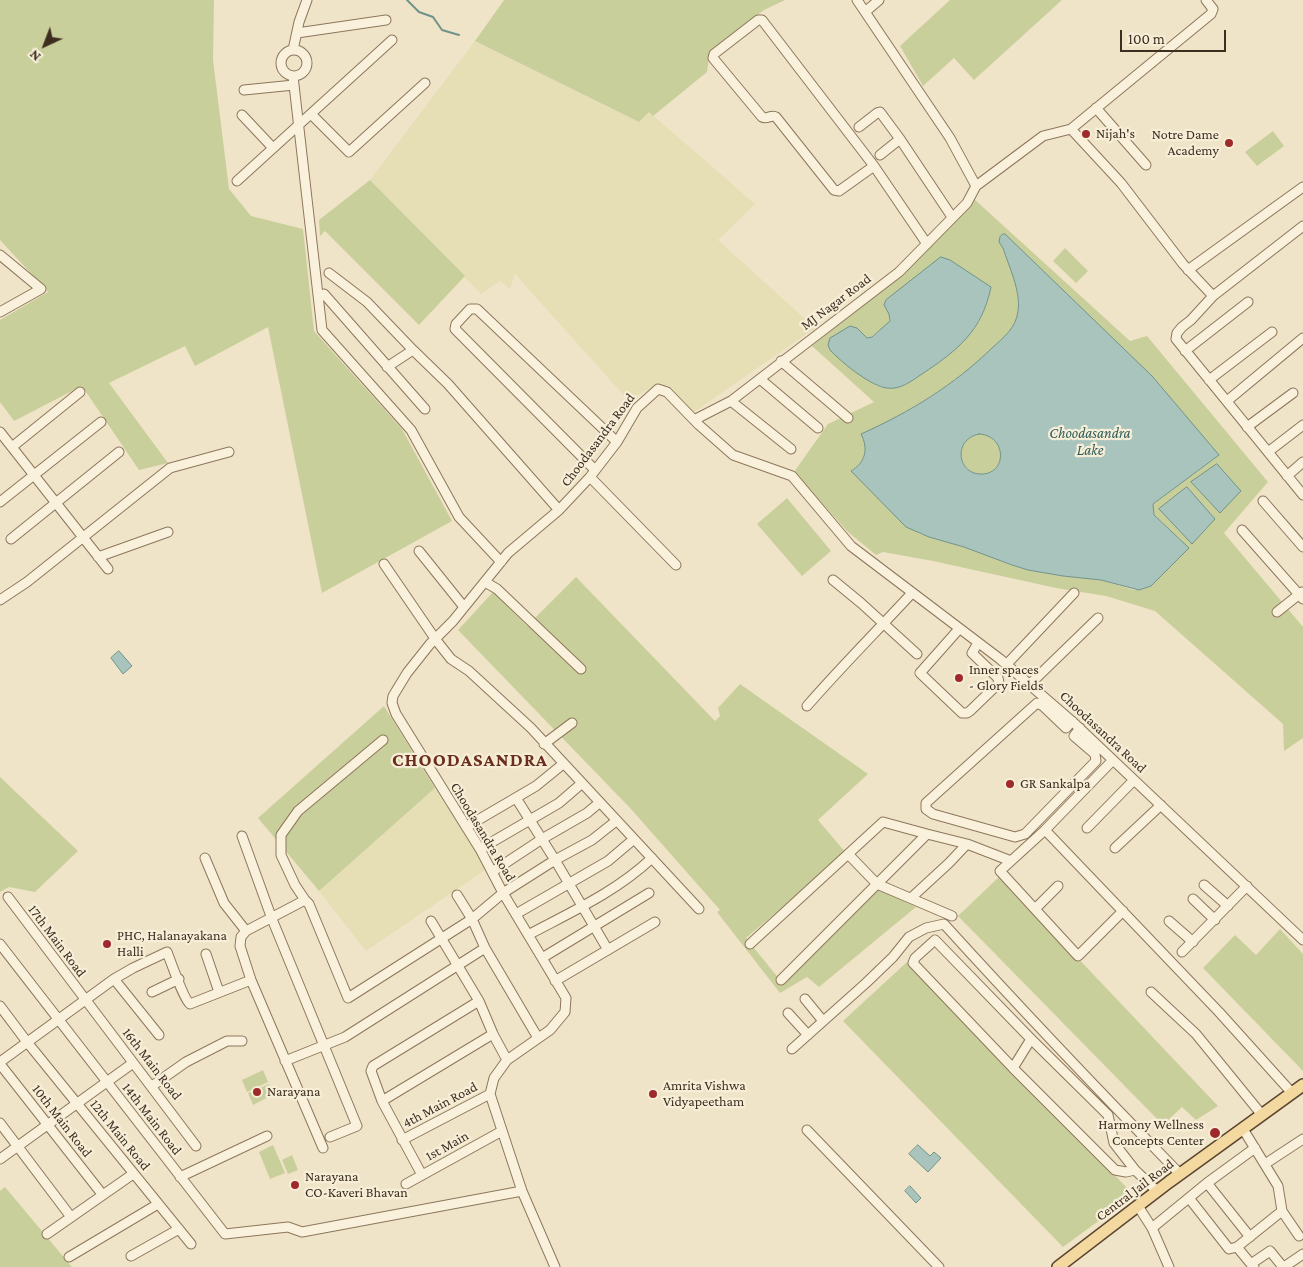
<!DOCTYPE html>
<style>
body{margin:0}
#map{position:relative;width:1303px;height:1267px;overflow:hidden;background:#f0e4c8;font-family:"Crimson Pro",serif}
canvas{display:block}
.north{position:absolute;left:20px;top:20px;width:50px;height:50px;-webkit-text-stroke:4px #f7eed8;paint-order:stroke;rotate:223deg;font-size:14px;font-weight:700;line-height:20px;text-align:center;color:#3d2e20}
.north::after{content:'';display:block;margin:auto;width:18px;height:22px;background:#3d2e20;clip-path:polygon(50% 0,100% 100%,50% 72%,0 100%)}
.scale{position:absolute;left:1120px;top:30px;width:106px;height:22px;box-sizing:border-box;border:2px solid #3d2e20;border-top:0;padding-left:6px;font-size:15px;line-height:18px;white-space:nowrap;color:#3d2e20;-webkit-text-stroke:4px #f7eed8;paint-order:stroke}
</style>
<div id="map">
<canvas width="1303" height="1267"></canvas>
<div class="north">N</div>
<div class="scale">100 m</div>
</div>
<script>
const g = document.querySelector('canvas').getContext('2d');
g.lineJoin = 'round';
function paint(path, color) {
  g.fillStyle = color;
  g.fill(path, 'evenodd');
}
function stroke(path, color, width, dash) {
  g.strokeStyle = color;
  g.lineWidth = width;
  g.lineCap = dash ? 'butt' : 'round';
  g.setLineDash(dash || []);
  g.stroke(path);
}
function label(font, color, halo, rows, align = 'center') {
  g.font = font + ' "Crimson Pro",serif';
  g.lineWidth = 4.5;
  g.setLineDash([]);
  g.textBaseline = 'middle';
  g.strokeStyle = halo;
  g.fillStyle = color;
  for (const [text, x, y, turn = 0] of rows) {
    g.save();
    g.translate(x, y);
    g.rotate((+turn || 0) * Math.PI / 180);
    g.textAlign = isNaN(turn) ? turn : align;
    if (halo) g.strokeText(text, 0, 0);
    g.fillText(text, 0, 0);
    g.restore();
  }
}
paint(new Path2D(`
 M475,41l164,81 10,-10 106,92 -37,36 97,88 -121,84 -25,-26 -12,-1 -29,15 -113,-126 -5,15 -10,-8 -19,13 -111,-114z
 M435,788l41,64 9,18 -119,81 -47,-60z`), '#e6deb5');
paint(new Path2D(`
 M0,0h214l-1,60 16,129 22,27 52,13 11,102 88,98 50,92 -130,72 -54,-266 -73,39 -10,-20 -76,37 59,80 -29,7 -57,-84 -68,35 -14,-19v-82l48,-28 -48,-52z
 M504,0h281l-21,10 -54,41 -3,21 -54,44 -4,-4 -10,10 -164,-81z
 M950,0h112l-88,80 -20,-22 -31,28 -23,-40z
 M1273,131l11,15 -27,20 -12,-14z
 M370,180l95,96 -46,49 -94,-94 -5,5 -1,-16z
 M973,198l157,143 17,-5 121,146 -44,51 79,94v111l-19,13 -1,-27 -128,-113 -49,-15 -50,-8 -123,-27 -50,-9 -7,3 -28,-23 -54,-60 34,-48 46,-22 -62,-56 67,-53 57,-51zM1003,248l215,208 -65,48 1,11 35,33 -35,35 -11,6 -9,1 -33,-10 -38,-4 -35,-6 -16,-5 -48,-18 -44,-13 -69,-63c15,-9 17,-22 11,-37 48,-22 92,-50 131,-86 11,-12 23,-20 25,-37 3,-21 -9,-44 -15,-63zM991,287c-10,53 -45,69 -86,98 -10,4 -20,4 -30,0l-18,-57 10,10h3l19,-16v-8z
 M1065,248l23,23 -12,12 -23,-22z
 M961 454a20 20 0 1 1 40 0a20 20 0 1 1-40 0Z
 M787,498l44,53 -29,25 -45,-52z
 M576,577l139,144 5,-5 -2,-8 22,-24 128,90 -50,46 28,33 -100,85 34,42 95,-92 41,19 -97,80 -12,-10 -27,16 -63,-81 3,-2 -89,-101 -173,-179 35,-38 34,34z
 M384,706l51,82 -116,103 -61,-73z
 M0,777l78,74 -43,41 -26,-5 -9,5z
 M1000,876l218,230 -22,14 -14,-13 -19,18 -205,-209z
 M1280,929l23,25v117l-100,-103 32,-33 21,20z
 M907,962l227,233 -71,52 -220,-226z
 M263,1070l5,12 -21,10 -5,-12z
 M269,1084l5,10 -21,11 -5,-12z
 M273,1145l12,28 -15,6 -11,-27z
 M292,1155l6,15 -10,4 -6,-14z
 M5,1187l67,80h-72v-76z`), '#c9cf9b');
const water = new Path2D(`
 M1003,234h2l147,142 67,79 -66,49 1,11 35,33 -38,38 -12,4 -38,-10 -38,-4 -35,-6 -16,-5 -48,-18 -35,-10 -23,-10 -55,-56c14,-8 18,-22 10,-37 49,-22 93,-49 131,-86 12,-11 24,-20 26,-37 3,-20 -9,-44 -15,-63l-4,-6 1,-5zM979,434c27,1 29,38 4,40 -26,2 -31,-35 -4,-40z
 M941,257l9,3 41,27c-9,44 -33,63 -69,87 -11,7 -21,16 -35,14 -15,-1 -46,-26 -57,-38l-2,-5 2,-7 20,-12 7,2 10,10 5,-1 18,-16 -1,-7 -5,-9 2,-5z
 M1217,464l24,27 -21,22 -29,-31z
 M1187,487l28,32 -23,25 -33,-35z
 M119,651l13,15 -9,8 -12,-16z
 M918,1145l12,11 4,-4 7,6 -13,14 -19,-18z
 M910,1186l11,12 -5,5 -11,-12z`);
paint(water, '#a9c4bc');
stroke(water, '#6f938a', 1);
stroke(new Path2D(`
 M407,0l12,12 14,5 9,13 17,5`), '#6f938a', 2);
const minor = new Path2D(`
 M857,0l93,138 26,48
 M865,12l14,-12
 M297,33l89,-13
 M293,50l6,-28 8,-22
 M281 63a13 13 0 1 1 26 0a13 13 0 1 1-26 0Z
 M293,76l29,254 89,100 48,87 42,45
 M244,90l50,-5
 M1096,108l50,57
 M311,114l38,38 76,-69
 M242,115l31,33
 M859,127l18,-14 3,-1 20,27 52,78
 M1071,129l50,54 62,81 30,32
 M880,155l20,-16
 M874,166l-35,25 -5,-1 -58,-73c-5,-3 -9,3 -14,0l-49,-59 1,-4 44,-34h4l112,146 53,78
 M237,181l155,-141
 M1303,226l-90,70 -22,24 -9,7 -5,6 -1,6 127,156
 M0,255l41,34 -41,23
 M1188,270l115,-83
 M329,273l38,29 46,48 35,34 111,126
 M324,294l101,115
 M1185,351l63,-49
 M781,361l67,57
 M387,367l26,-17
 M760,379l58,49
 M1209,380l63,-48
 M731,401l60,48
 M1227,401l76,-63
 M694,420l37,-19 168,-129 68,-69 9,-17 67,-50 28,-7 140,-115 2,-5 -7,-9
 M1247,427l46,-34
 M0,432l108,137
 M12,447l68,-55
 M1268,452l35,-27
 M594,469l-139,-140 1,-5 14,-15h7l140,133
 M1287,476l16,-14
 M590,477l86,88
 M1263,501l40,46
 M0,502l101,-80
 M1242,530l61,69
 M11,539l108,-87
 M419,551l45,56
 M98,557l70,-25
 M384,564l52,76 15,19 18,12 62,57 168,181
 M833,580l28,23 56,51
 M485,582l12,7 84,80
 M0,600l27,-18 143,-114 59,-16
 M1277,612l25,-20
 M959,629l-39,44 42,40h5l3,-2 29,-28 -1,-5 -26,-25 6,-10
 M1006,665l68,-72
 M1029,685l69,-67
 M807,706c34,-39 70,-75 105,-113
 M1072,721l-6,7 -23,-22 -6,-3 -111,100v6l7,5 82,23 10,-3 71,-73 -1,-7 -21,-18 6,-8
 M383,740l-85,71 -17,24v20l14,30 10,15 4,4 39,94 124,-79 31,-26 52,-33 37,-20 24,-19
 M544,744l28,-21
 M1113,760l-68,70 -45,41 78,85 45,-45
 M516,798l39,62 53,90
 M466,827l70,-41 27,-22
 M1087,828l47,-48
 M1045,830l174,182 73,81
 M242,836l30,83 85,207 -27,11
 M1115,848l46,-43
 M480,849l79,-46 22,-19
 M205,858l19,45 22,28
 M492,872l50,-33 45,-26 12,-10
 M1204,885l24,21
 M457,895l15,24 13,29 53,90
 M8,897l188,249
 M911,898l38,-35 18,-19
 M1193,899l22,21
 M305,900l-59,31 -5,6 -1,9 11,34 72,168
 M1035,909l23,-23
 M516,914l92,-53 26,-22
 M952,916l-75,-32 50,-50 40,10 44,17
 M431,921l48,80 14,33 14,26
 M1169,921l24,21
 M528,935c43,-23 88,-43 124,-77
 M0,944l225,290 63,-7 14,5 220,-41
 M750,944l133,-122 44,12
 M1182,952l65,-66
 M206,954l13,38
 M542,958l107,-65
 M114,979l45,56
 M781,980l96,-96 -29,-30
 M555,981l100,-59
 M152,992l27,-13
 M1151,992l45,42 66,81
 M805,999l18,22
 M0,1006l27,36 164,202
 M788,1013l20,22
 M792,1049l74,-66 27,-26 16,-20 17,-9 18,-4c77,85 156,168 236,250
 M285,1061l60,-24 140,-89
 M0,1062l114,-83 19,-11 34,-16c4,10 17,48 23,52l61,-24
 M0,1064l102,130
 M1013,1068l18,-29
 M152,1086l34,-24 41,-21h15
 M382,1101l111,-67
 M0,1123l71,94
 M1243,1129l35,57 4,25 17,25
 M807,1130l132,137
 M402,1140l88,-46
 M0,1159l133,-96
 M1265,1164l38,-25
 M1135,1170l-21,-27 -6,-28 -77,-76 -96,-99 -20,18 -2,5 100,105 102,102 11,2 9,-2 22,21
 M422,1175l-40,-74 -11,-30 2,-5 106,-65
 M180,1177l87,-41
 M1207,1183l43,54
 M406,1184l96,-53
 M1189,1198l40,51 8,-2
 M1138,1206l14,22 17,39
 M1152,1228l55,-45 48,-35
 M47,1234l86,-60
 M131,1256l48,-27
 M69,1257l89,-53
 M1251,1264l-14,-17 45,-36
 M555,1267l-33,-76 -32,-97 4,-16 13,-18 43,-30 15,-18 1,-14 -63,-105 -23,-44 -84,-135 -4,-11 1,-7 14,-23 23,-29 23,-23 55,-68 51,-43 31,-33 27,-35 20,-34 21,-19 9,3 32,33 34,30 59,21 59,70 149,113 75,65 228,216
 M1254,1267l-3,-3 19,-13 13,16
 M1284,1267l19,-13`);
const major = new Path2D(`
 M1058,1267l111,-85 134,-97`);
stroke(minor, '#8d765c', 11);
stroke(major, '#5b4430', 14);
stroke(minor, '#faf1dc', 9);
stroke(major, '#f3d9a0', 11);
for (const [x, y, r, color] of [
 [1086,134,5,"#9e2a2b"],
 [1229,143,5,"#9e2a2b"],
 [959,678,5,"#9e2a2b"],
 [1010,784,5,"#9e2a2b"],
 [107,944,5,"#9e2a2b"],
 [257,1092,5,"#9e2a2b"],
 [653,1094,5,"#9e2a2b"],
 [1215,1133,6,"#9e2a2b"],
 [295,1185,5,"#9e2a2b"]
]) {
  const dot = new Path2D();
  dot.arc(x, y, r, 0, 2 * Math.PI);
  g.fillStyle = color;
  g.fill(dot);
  stroke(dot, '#f7eed8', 2);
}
label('14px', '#3d2e20', '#f7eed8', [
 ["Nijah's",1096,134],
 ["Notre Dame",1219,135,"right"],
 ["Academy",1219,151,"right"],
 ["Inner spaces",969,670],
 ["- Glory Fields",969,686],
 ["GR Sankalpa",1020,784],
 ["PHC, Halanayakana",117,936],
 ["Halli",117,952],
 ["Amrita Vishwa",663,1086],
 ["Vidyapeetham",663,1102],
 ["Narayana",267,1092],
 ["Harmony Wellness",1204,1125,"right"],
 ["Concepts Center",1204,1141,"right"],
 ["Narayana",305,1177],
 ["CO-Kaveri Bhavan",305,1193]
], 'left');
label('14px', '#3d2e20', '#f7eed8', [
 ["MJ Nagar Road",836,302,-37],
 ["Choodasandra Road",598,440,-53],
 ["Choodasandra Road",1103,732,43],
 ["Choodasandra Road",483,832,59],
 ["17th Main Road",57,941,53],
 ["16th Main Road",152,1064,52],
 ["4th Main Road",440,1105,-28],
 ["14th Main Road",152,1119,52],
 ["10th Main Road",62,1121,52],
 ["12th Main Road",120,1135,51],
 ["1st Main",447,1146,-29],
 ["Central Jail Road",1135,1190,-37]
]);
label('italic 15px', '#2f5d5a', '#f7eed8', [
 ["Choodasandra",1090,433],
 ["Lake",1090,450]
]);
g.letterSpacing = '1px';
label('bold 19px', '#6b2e1e', '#f7eed8', [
 ["CHOODASANDRA",470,760]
]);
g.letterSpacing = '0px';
</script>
